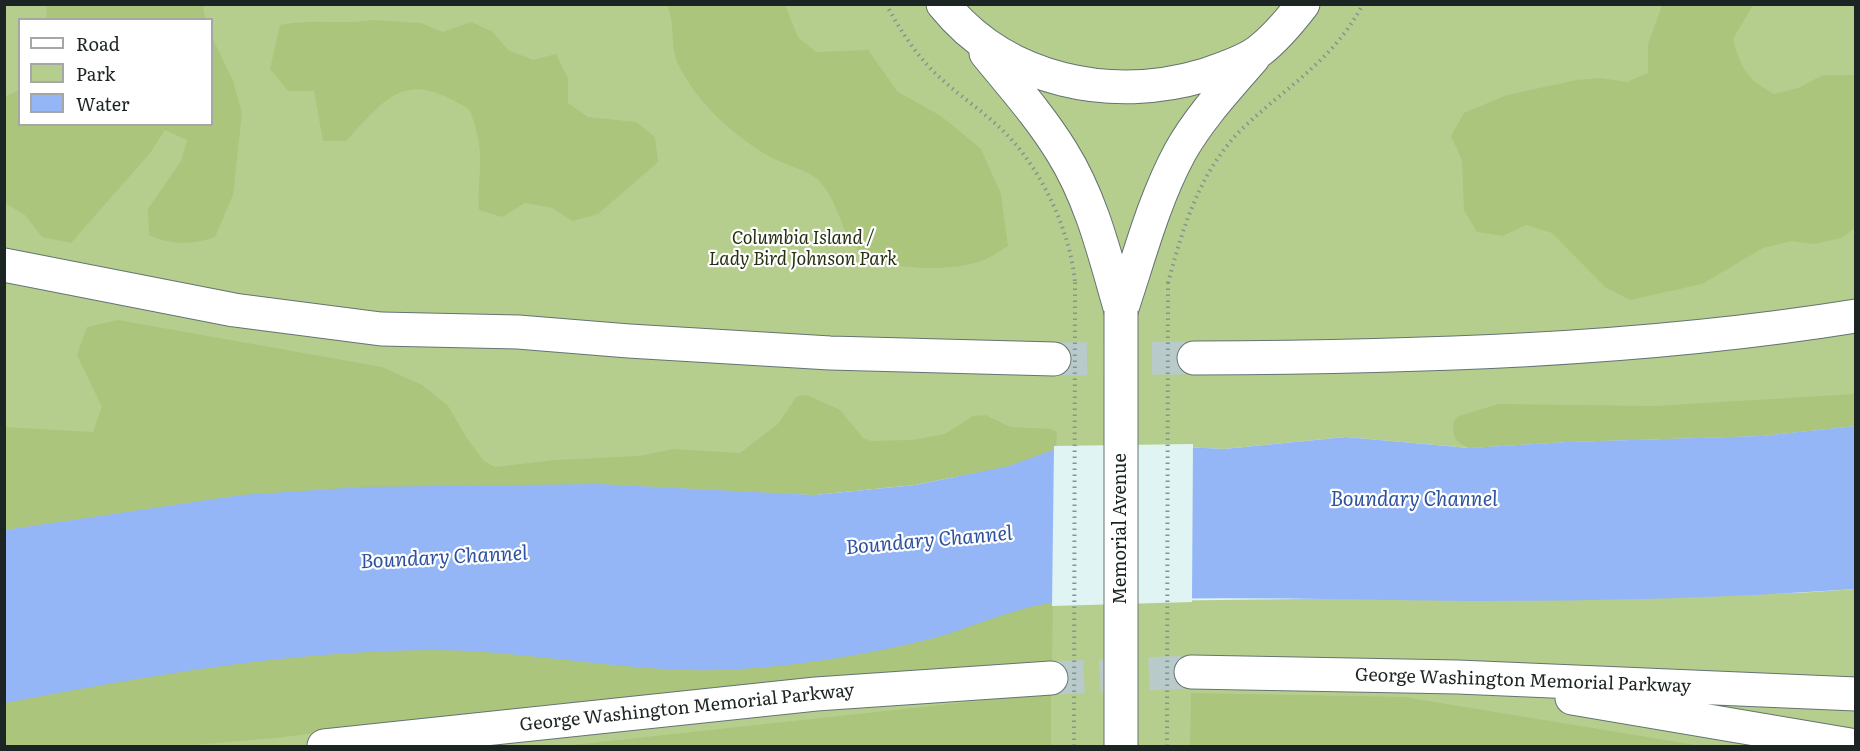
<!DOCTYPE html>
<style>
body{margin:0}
#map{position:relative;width:1860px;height:751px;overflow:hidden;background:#e0f4f3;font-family:Literata,serif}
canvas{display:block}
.frame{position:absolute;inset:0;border:6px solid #1d2424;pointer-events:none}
.legend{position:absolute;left:18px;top:18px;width:195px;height:108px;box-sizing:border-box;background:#fff;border:2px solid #a5a7a7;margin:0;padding:8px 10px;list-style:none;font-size:18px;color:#1d2424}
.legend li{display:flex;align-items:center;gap:12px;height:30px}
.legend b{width:30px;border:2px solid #a5a7a7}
</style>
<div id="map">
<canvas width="1860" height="751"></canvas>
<div class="frame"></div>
<ul class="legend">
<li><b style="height:8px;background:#fff"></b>Road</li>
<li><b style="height:16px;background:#b6ce8d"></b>Park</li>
<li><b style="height:16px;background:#94b5f6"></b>Water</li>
</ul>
</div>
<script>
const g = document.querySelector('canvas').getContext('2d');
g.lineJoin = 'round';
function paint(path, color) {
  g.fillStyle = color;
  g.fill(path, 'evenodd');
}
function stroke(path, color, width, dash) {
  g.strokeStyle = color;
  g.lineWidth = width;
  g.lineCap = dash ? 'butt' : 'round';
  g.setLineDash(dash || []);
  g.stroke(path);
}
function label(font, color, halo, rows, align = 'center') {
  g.font = font + ' Literata,serif';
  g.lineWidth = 4.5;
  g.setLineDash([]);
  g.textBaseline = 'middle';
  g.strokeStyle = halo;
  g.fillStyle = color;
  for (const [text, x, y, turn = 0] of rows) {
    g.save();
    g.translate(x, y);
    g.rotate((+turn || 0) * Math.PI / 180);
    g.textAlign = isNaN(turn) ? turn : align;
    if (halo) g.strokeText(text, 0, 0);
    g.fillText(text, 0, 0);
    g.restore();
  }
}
paint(new Path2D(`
 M5,5h1850v421l-94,10 -195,6 -97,6 -123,-11 -122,12 -39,-2 -371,48 -353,-10 -456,45zM20,20h192v104h-192z
 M1855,589v157h-1850l-1,-53 1049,-91 745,-9z`), '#b6ce8d');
paint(new Path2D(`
 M47,5h156l2,14h-159z
 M667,5h118l13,32 18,15 52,-2 30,42 43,24 40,33 20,45 7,52c-8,5 -16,10 -24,14 -29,12 -109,13 -130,-14 -15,-20 -17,-49 -37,-67 -12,-10 -32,-14 -45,-21 -37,-21 -74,-54 -93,-92 -10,-20 -3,-42 -12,-61z
 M1662,5h91l-20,34c8,30 14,40 41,55l24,-6 25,-13h32v153l-13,10 -28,6 -23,-3 -28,7 -61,36 -72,16 -25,-13 -53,-54 -26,-8 -23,11 -26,-4 -13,-22 -2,-50 -11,-24 13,-23 43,-18 70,-15 24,-2 26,4 21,-9v-29z
 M373,20l48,3 22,9 28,-10 22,10 15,18 25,10 23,-6 12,24v25l20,14 48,5 19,15 3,25 -60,52 -25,7 -21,-13 -27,-5 -23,14 -23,-7c-2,-19 2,-37 1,-53 0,-17 -5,-32 -10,-47 -63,-40 -79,-18 -124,31h-23l-9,-50h-26l-18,-22 10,-44c31,-7 62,0 93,-5z
 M212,37l21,44 9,32 -9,82 -18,42c-22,8 -45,8 -66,-2l-1,-26 33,-48 6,-21 -22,-10 -15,23 -79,90 -29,-6 -17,-22 -20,-12v-106l14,-7 1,34h192z
 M118,320l264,47 40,18 26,21 20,34 16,21 11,6 60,-7 84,-4 35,-7 66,4 38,-29 19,-28 10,-1 33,15 23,28 8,3 41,-1 33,-6 28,-18 12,-1 26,12 40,2 6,3 -1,17 -47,17 -94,19 -101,10 -216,-11 -357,11 -236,35 -1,-103 89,5 9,-25 -25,-52 10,-28z
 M1855,394v32l-94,10 -195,6 -97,6c-15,-7 -17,-11 -15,-27l5,-5 39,-12 156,2z
 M1053,602l-1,61 -511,42 -266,33 -92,8h-178l-1,-65 488,-54z
 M1051,693v53h-488z
 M1191,693l213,4 298,49h-512z`), '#abc57c');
paint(new Path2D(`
 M1855,426v163c-127,9 -255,12 -383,12 -138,-1 -275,-6 -412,1 -36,2 -90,26 -126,36 -63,16 -130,27 -194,31 -103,7 -206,-19 -309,-19 -144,1 -285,26 -426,53v-173l236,-35 120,-8 237,-3 216,11 101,-10 94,-19 47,-17 129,-2 39,2 122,-12 123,11 97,-6 195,-6z`), '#94b5f6');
paint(new Path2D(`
 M1193,444l-1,158 -140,4 2,-160z`), '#e0f4f3');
stroke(new Path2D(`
 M1054,359l140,-1
 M1051,678l140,-6`), '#b9caca', 33, [33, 16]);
const primary = new Path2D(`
 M943,4c63,78 169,99 262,71 17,-6 40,-13 54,-24 17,-13 31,-30 44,-47
 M986,53c26,32 54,63 76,99 30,48 43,104 59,159
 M1121,311c18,-53 32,-109 59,-159 19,-34 47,-64 73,-94`);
const motorway = new Path2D(`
 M4,265l230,45 147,19 137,3 111,9 201,12 224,6
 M1194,358c220,-1 444,-7 662,-42
 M1191,672l267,5 398,17
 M1572,698l284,48
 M324,746l492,-52 235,-16`);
stroke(primary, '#637473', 35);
stroke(motorway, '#637473', 35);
stroke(new Path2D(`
 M886,4c14,26 30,51 51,71 23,22 51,39 73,63 34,37 60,94 65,144
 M1168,283c15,-56 32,-113 75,-155 44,-42 90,-67 120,-124`), '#859393', 4, [1.5, 4.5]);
stroke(primary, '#fff', 33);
stroke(motorway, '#fff', 33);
const primaryBridge = new Path2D(`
 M1121,311v435`);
stroke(primaryBridge, '#637473', 35, []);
stroke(new Path2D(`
 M1074,746l1,-464
 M1167,746l1,-463`), '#859393', 4, [1.5, 4.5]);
stroke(primaryBridge, '#fff', 33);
label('italic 18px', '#252f0f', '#fff', [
 ["Columbia Island /",803,239],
 ["Lady Bird Johnson Park",803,260]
]);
label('18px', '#1d2424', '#fff', [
 ["Memorial Avenue",1121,529,-90],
 ["George Washington Memorial Parkway",1523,681,2],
 ["George Washington Memorial Parkway",687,708,-6]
]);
label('italic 20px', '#2e519e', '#fff', [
 ["Boundary Channel",1414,500],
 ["Boundary Channel",929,541,-5],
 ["Boundary Channel",444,558,-3]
]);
</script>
